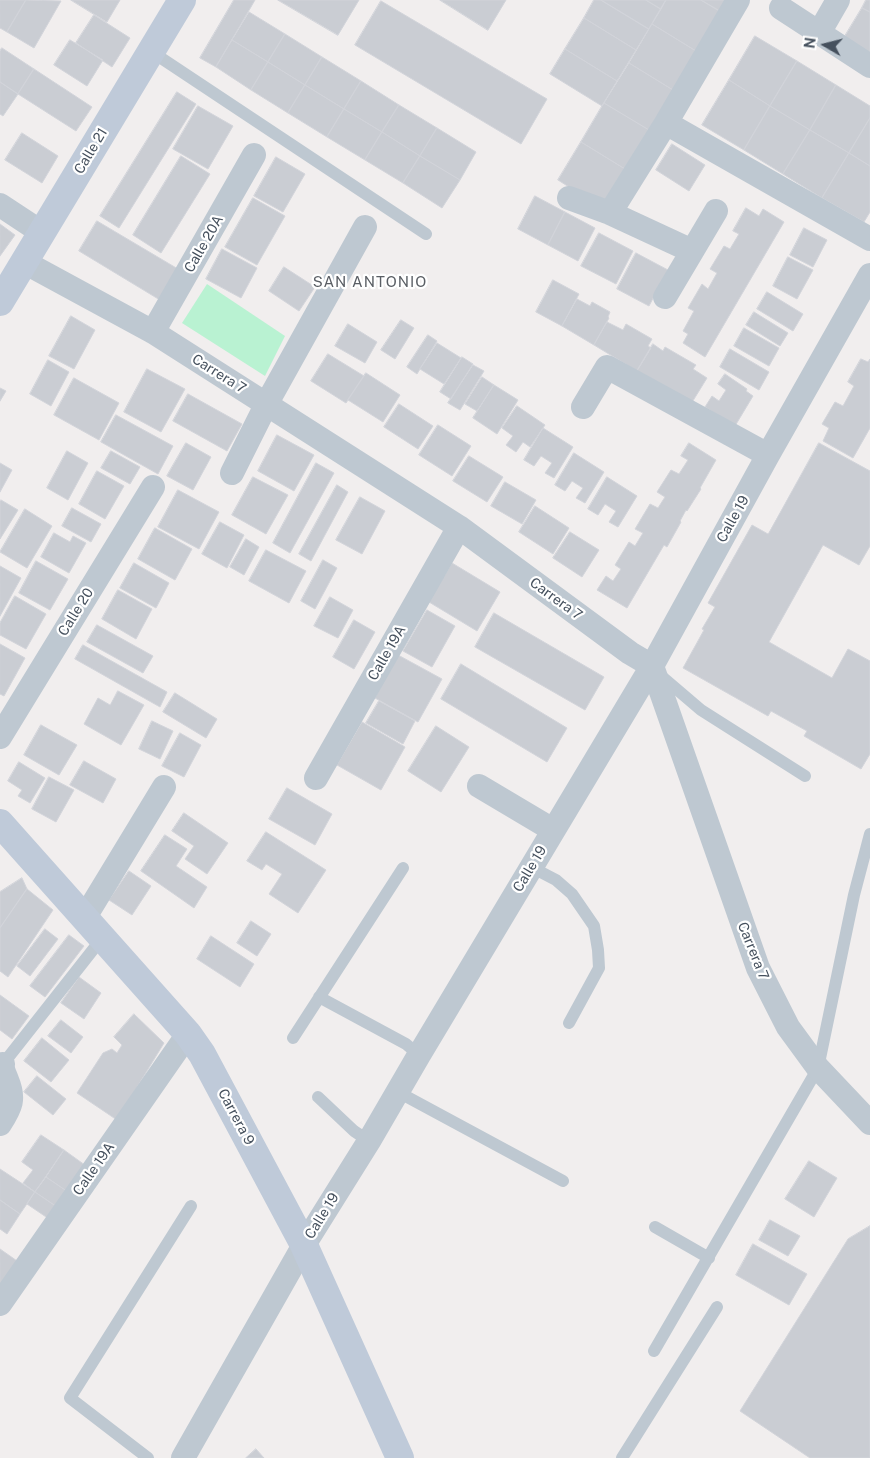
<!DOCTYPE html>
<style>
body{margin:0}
#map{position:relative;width:870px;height:1458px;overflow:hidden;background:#f1eeee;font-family:"Public Sans",sans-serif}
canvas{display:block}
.north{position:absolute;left:800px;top:20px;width:50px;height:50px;-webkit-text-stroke:4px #fff;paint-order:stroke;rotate:278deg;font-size:14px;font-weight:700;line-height:20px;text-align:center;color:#45505d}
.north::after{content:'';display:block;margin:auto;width:18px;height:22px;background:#45505d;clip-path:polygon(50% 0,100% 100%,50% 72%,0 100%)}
</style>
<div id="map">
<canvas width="870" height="1458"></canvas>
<div class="north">N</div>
</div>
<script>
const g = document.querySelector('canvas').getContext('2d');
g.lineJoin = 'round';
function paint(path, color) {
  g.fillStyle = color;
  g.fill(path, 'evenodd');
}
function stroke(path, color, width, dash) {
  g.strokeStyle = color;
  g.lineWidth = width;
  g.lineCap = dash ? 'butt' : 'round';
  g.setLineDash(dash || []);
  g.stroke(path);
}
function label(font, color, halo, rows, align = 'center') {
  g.font = font + ' "Public Sans",sans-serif';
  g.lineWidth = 4.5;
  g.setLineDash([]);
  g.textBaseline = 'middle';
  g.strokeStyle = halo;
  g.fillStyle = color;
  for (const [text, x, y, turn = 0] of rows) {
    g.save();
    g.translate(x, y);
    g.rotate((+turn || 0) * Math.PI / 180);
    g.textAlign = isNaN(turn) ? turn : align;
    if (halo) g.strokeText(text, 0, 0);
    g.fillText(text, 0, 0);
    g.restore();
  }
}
paint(new Path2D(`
 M207,284l78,52 -20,40 -83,-53z`), '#b9f2d2');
const building = new Path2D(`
 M0,0h26l-19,32 -7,-4z
 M26,0l35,1 -27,47 -27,-16z
 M71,0h49l-13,22z
 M234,0h21l-39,67 -16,-9z
 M278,0h81l-21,35z
 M440,0h66l-18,30z
 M594,0h7l48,29 -13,21 -52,-32z
 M601,0h45l15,9 -12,20z
 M646,0h20l-5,9z
 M666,0h35l19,11 -24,40 -44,-27z
 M701,0h25l-6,11z
 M866,0h4v12l-8,-4z
 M381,1l166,98 -26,45 -166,-99z
 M862,8l8,4v53l-31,-19z
 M249,12l36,22 -17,28 -36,-22z
 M94,15l36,23 -18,29 -36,-24z
 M584,18l52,32 -19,31 -52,-32z
 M652,24l44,27 -23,39 -44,-27z
 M285,34l37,23 -17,28 -37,-23z
 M755,36l42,25 -27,45 -41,-26z
 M70,40l33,20 -16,26 -33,-21z
 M232,40l36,22 -17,28 -35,-23z
 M2,48l32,21 -16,25 -18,-12v-31z
 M565,49l52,32 -15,25 -52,-32z
 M322,57l39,24 -17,28 -39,-24z
 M797,61l39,24 -26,45 -40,-24z
 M268,62l37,23 -17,28 -37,-23z
 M629,63l44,27 -24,40 -45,-27z
 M34,69l58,38 -16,24 -58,-37z
 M729,80l41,26 -26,44 -42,-25z
 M361,81l38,24 -17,27 -38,-23z
 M0,82l18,12 -15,22 -3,-2z
 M305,85l39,24 -17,28 -39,-24z
 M836,85l34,21v12l-21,35 -39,-23z
 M177,92l19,12 -77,124 -19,-12z
 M604,103l45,27 -24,39 -44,-27z
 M399,105l38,23 -17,28 -38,-24z
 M198,106l35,20 -25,43 -35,-20z
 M770,106l40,24 -27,44 -39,-24z
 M344,109l38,23 -17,28 -38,-23z
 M870,118v48l-21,-13z
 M437,128l39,24 -16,28 -40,-24z
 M810,130l39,23 -27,45 -39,-24z
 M382,132l38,24 -17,27 -38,-23z
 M22,133l36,23 -16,27 -37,-23z
 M581,142l44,27 -23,39 -44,-28z
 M672,144l33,21 -16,26 -33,-21z
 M849,153l21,13v46l-6,10 -42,-24z
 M181,156l29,18 -49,79 -28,-18z
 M420,156l40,24 -18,28 -39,-25z
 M276,157l29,17 -22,38 -29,-16z
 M535,196l30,16 -17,33 -30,-16z
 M253,198l32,18 -28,49 -32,-18z
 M746,208l13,8 4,-7 21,13 -79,135 -22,-14 5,-9 -5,-3 11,-20 -6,-3 14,-24 6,5 9,-16 -7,-4 14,-23 6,3 9,-15 -6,-3z
 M565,212l30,16 -17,33 -30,-16z
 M97,221l81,48 -18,31 -81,-49z
 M0,224l15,11 -15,21z
 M804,228l23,12 -14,27 -23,-12z
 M599,233l34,18 -17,33 -35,-18z
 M222,249l35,19 -16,30 -35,-19z
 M636,253l32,17 -19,36 -32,-17z
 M788,257l25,13 -16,29 -24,-13z
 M284,267l31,20 -16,24 -30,-20z
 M553,280l26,14 -17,32 -26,-14z
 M767,292l36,22 -10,17 -36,-22z
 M577,299l13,7 2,-4 18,10 -2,5 1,1 -15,27 -32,-19z
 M754,312l34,21 -8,13 -34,-21z
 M71,316l24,14 -21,39 -25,-13z
 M401,320l13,8 -19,31 -14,-9z
 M607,322l16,8 3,-6 26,15 -4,7 3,2 -14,23 -43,-26z
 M348,324l29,18 -12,21 -30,-17z
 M744,328l35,20 -10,18 -35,-20z
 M428,335l9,6 -20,33 -10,-7z
 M437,343l24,15 -17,26 -24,-15z
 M653,344l10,7 2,-4 31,18 -3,4 14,9 -16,26 -54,-33z
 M730,349l39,23 -10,18 -39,-23z
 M328,354l36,22 -18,27 -35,-22z
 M462,357l11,7 -22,35 -11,-7z
 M861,359l7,3 2,-3v69l-17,30 -30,-17 6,-13 -7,-4 13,-22 8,4 11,-20 -6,-4z
 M48,360l21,12 -18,34 -21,-12z
 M473,365l11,6 -24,39 -12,-7z
 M147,369l38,20 -24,43 -37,-20z
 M366,373l34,22 -17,27 -35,-22z
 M725,374l22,15 -1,2 7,5 -18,30 -30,-19 7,-11 7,5 7,-11 -8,-6z
 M482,377l12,8 -17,26 -12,-7z
 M74,378l45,25 -20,37 -45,-25z
 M494,385l24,15 -21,34 -24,-16z
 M0,388l6,3 -6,10z
 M188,394l54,30 -15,27 -54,-30z
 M399,404l34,22 -15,23 -34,-22z
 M517,406l28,19 -15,22 -7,-5 -7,10 -10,-7 7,-9 -11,-8z
 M116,415l57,31 -15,28 -57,-32z
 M438,425l33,21 -19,30 -33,-21z
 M543,428l30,19 -19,31 -9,-5 7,-10 -11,-7 -7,10 -10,-6z
 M277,435l37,20 -20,36 -36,-20z
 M186,443l25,14 -18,33 -26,-14z
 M689,443l27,17 -16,28 1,1 -14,22 -1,-1 -6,11 1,1 -14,25 -3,-2 -37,63 -30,-18 9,-14 7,5 8,-12 -6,-4 14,-23 6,4 8,-13 -8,-4 15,-25 8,4 7,-11 -8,-5 14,-22 8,4 9,-14 -7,-4z
 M819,443l51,28v75l-11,19 -36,-20 -54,97 63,36 16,-29 22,12v93l-9,15 -57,-33 3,-5 -36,-20 -3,5 -85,-48 21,-38 -2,-1 13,-22 -7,-4 44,-78 16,9z
 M67,451l21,12 -20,37 -21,-12z
 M111,451l29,16 -10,17 -29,-16z
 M574,453l30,19 -19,31 -9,-5 7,-10 -11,-7 -7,10 -10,-6z
 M469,456l34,21 -16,25 -34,-21z
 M0,463l12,7 -12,22z
 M316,463l18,10 -44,80 -17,-10z
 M97,471l27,15 -19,33 -26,-15z
 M253,477l35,18 -22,39 -34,-19z
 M607,477l30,19 -19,31 -9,-5 7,-11 -11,-7 -7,11 -10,-6z
 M505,482l31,18 -14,24 -31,-18z
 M337,485l11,7 -37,69 -12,-7z
 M178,490l41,22 -20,37 -41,-22z
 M360,497l25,14 -23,43 -26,-14z
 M1,500l17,10 -18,29v-38z
 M535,506l34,22 -16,26 -34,-22z
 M72,508l29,16 -10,18 -29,-16z
 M25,509l27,17 -25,42 -27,-16z
 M220,522l24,13 -17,33 -25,-14z
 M155,528l37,21 -17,31 -37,-21z
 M570,532l29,18 -17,27 -29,-19z
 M54,533l16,9 3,-6 13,7 -17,30 -28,-16z
 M246,539l13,8 -15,28 -14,-8z
 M266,550l40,21 -17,32 -40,-22z
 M323,560l14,8 -22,41 -14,-8z
 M36,561l32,18 -18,31 -31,-17z
 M134,563l35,20 -13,25 -36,-20z
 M452,563l48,29 -23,39 -48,-29z
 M0,566l21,12 -21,38z
 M118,590l34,19 -16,30 -34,-20z
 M15,596l31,18 -20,35 -26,-14v-12z
 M330,597l23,13 -15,28 -24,-12z
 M427,610l28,16 -23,41 -29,-16z
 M494,613l110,64 -19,33 -110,-63z
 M354,620l21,12 -21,37 -21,-12z
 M97,625l56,31 -10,17 -56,-31z
 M0,644l25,14 -21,38 -4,-2z
 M83,645l84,47 -7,15 -85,-48z
 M398,655l44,24 -24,43 -43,-24z
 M461,664l106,64 -20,34 -106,-63z
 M118,691l26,14 -23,40 -37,-21 14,-26 12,7z
 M175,693l42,26 -11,19 -43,-26z
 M379,701l36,20 -12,23 -37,-21z
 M152,721l21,10 -13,28 -21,-10z
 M362,722l43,25 -24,43 -44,-25z
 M41,725l36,20 -18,30 -35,-20z
 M436,726l33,21 -28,45 -33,-21z
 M180,733l21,12 -17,32 -22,-11z
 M84,761l32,18 -13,24 -33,-18z
 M19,762l26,16 -15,25 -12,-7 4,-6 -14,-9z
 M49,777l25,13 -18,32 -24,-13z
 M287,788l45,26 -17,31 -46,-26z
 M184,813l44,30 -21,31 -22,-15 9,-13 -22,-15z
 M266,832l60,38 -28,43 -29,-19 13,-20 -16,-10 -4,6 -15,-9z
 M165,835l22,14 -11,17 31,21 -13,21 -53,-37z
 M129,871l22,15 -19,29 -23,-15z
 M22,878l5,11 -27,39v-36z
 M27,889l26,21 -45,67 -8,-6v-43z
 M251,921l20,13 -14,22 -20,-13z
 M45,929l13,10 -28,37 -13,-10z
 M69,935l15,11 -39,51 -15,-11z
 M211,936l43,28 -14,23 -43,-28z
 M79,977l22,16 -17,26 -23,-16z
 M0,995l29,21 -17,23 -12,-9z
 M134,1014l30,29 -47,77 -40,-27 26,-40 9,-4 5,4 5,-8 -8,-8z
 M61,1020l22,17 -12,16 -23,-17z
 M42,1038l27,22 -18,22 -27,-21z
 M37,1076l29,23 -13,16 -29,-23z
 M41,1135l23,15 -29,42 -12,-9 10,-13 -11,-8z
 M64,1150l25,18 -18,26 -25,-17z
 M809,1161l28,17 -23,39 -29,-18z
 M0,1169l35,23 -15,22 -20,-14z
 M46,1177l25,17 -11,15 -25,-17z
 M35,1192l25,17 -8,12 -25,-17z
 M0,1200l20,14 -13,20 -7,-5z
 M770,1220l30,16 -12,20 -29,-16z
 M870,1226v232h-60l-70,-47 108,-172z
 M753,1244l54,30 -18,31 -53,-30z
 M0,1249l20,14 -20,30z
 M256,1449l8,9h-18z`);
paint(building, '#cacdd3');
stroke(building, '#d2d4da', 1);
stroke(new Path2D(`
 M152,52l274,182
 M660,675l41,35 104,66
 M531,867l25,13 16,14 22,32 4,24 1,18 -30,55
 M319,997l87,47 13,11
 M293,1038l110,-170
 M3,1064l100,-127
 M398,1092l165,89
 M318,1097l36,34 15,10
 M655,1227l54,31
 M654,1351l164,-283 36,-173 16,-61
 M148,1458l-78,-60 121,-192
 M622,1458l95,-151`), '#bec8d1', 12);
stroke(new Path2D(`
 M781,8l89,58
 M819,33l19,-33
 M666,123l204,116
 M569,198l41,15 82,38
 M0,205l41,27
 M610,213l56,-90 72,-123
 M24,262l129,70 306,195 171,126 22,13 106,302 30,59 30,41 52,55
 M665,297l51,-86
 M153,332l101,-177
 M583,407l24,-40 161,88
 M232,473l35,-70 98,-176
 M0,737l153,-250
 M316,778l143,-251
 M479,786l74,44
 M85,917l79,-130
 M0,1124c11,-17 15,-25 7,-44 -2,-6 -5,-10 -4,-16
 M0,1304l188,-270
 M183,1458l121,-213 65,-104 50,-86 233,-389 116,-211 102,-180`), '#bec8d1', 24);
stroke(new Path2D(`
 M0,302l182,-302
 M0,823l188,211 14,20 102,191 96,213`), '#bfcad9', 28);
label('14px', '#45505d', '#fff', [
 ["Calle 21",91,151,-59],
 ["Calle 20A",204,244,-60],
 ["Carrera 7",219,374,32],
 ["Calle 19",733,519,-61],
 ["Carrera 7",556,599,36],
 ["Calle 20",76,612,-58],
 ["Calle 19A",387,653,-60],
 ["Calle 19",530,869,-59],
 ["Carrera 7",753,951,68],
 ["Carrera 9",236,1117,62],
 ["Calle 19A",94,1169,-55],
 ["Calle 19",322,1216,-58]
]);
g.letterSpacing = '1px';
label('15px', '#5a5e64', '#fff', [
 ["SAN ANTONIO",370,282]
]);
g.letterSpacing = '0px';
</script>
